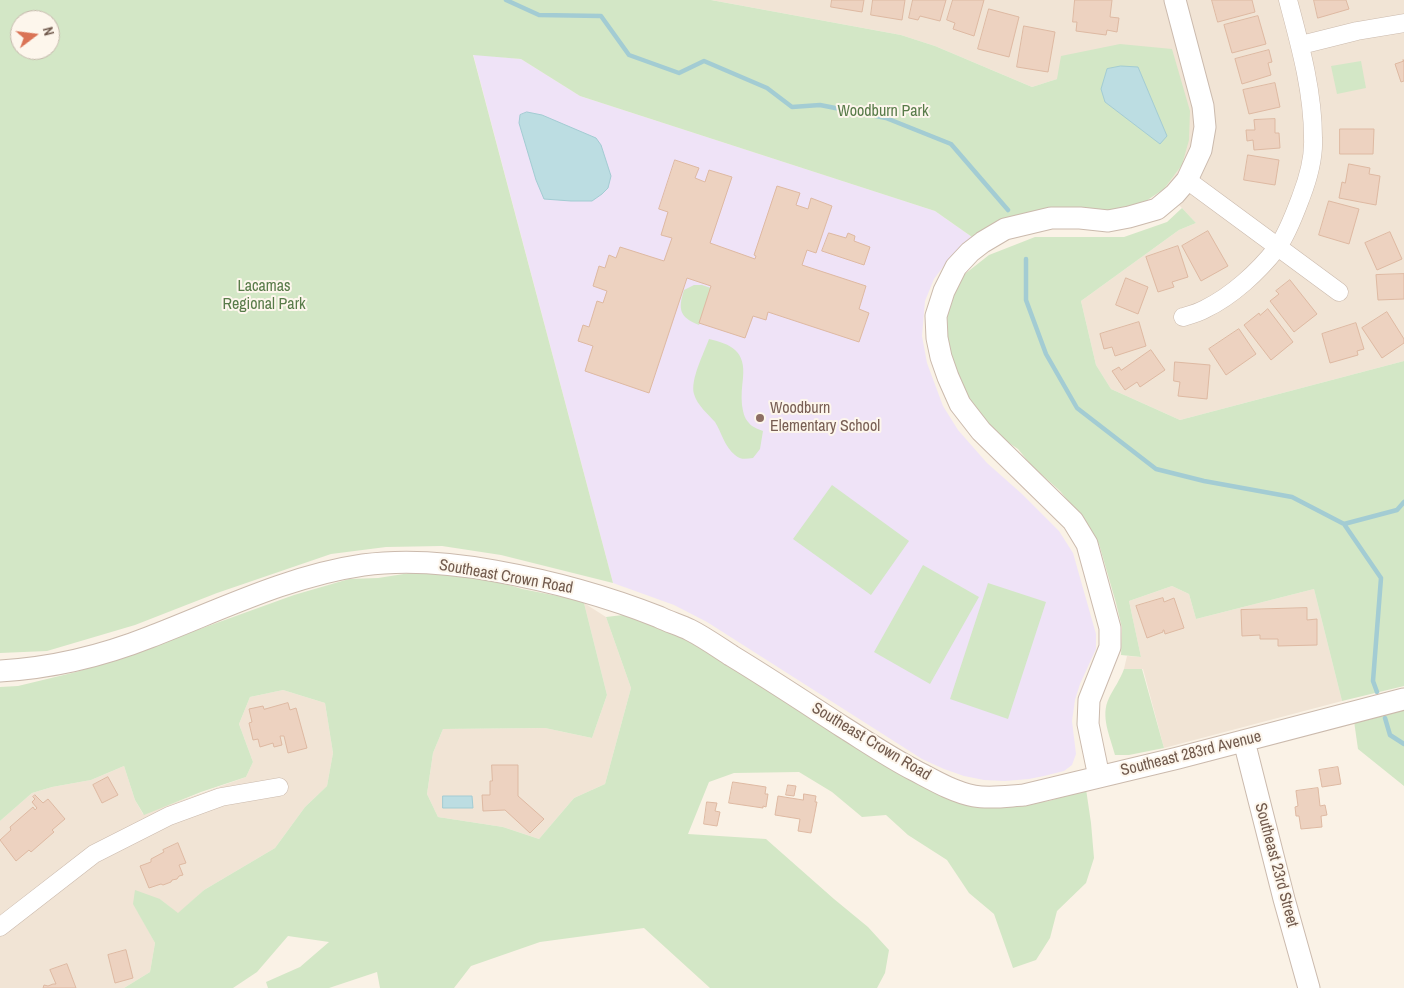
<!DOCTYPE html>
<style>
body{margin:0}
#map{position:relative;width:1404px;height:988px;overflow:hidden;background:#faf2e6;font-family:"Archivo Narrow",sans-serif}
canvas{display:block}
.north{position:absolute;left:10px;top:10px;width:50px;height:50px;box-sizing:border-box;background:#fdf6ec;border:1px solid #c5b8ac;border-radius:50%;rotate:75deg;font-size:14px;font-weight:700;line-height:20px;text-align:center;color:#715a4d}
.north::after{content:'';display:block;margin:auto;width:18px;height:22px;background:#da7355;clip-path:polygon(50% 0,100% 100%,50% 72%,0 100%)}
</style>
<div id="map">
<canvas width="1404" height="988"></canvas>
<div class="north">N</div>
</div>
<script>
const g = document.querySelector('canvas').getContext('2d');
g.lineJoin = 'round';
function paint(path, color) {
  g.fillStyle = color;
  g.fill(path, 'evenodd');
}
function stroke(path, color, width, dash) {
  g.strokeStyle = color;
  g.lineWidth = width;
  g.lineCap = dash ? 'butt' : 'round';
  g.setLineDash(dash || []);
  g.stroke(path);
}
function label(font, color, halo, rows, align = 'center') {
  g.font = font + ' "Archivo Narrow",sans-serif';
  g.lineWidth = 4;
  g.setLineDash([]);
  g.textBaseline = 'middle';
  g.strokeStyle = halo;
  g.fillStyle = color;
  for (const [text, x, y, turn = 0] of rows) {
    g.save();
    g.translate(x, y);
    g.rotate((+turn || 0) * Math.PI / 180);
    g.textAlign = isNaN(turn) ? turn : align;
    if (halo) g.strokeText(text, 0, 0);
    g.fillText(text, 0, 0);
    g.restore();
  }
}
paint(new Path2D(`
 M711,0h693v361l-224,59 -69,-31 -15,-24 -15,-64 98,-71 17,-7 -32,-34 18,-24 -125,-86 -25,8 -97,-41 -34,-11z
 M1172,586l17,8 7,25 118,-30 28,112 -178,47 -21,-79h-19l3,-13 14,1 -12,-56z
 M584,603l22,14 25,71 -26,96 -31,14 -35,41 -36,-12 -65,-10 -11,-23 6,-41 10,-24 102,-1 47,10 15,-43z
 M283,690l42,13 8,50 -6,33 -22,21 -30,41 -71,42 -26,24 -18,-15 -26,5 21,39 -5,29 -26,16h-124v-167l32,-28 20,-6 39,-7 33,-14 11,34 8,14 103,-37 7,-15 -14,-38 11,-27z`), '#f1e4d5');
paint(new Path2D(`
 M473,54l48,5 59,37 355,115 37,26 -20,18 -18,24 -9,22 -3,35 5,27 16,43 15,24 29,33 35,31 37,37 14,22 23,81v15l-16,35 -5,16 -3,21 4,33 -4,11 -8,6 -20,5 -15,3 -24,2 -21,-1 -20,-4 -20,-7 -22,-10 -215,-137 -33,-17 -61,-22z`), '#efe3f7');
paint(new Path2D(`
 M0,0h711l190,35 34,11 97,41 25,-8 4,-23 59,-12 52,5 18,62 -1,29 -7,25 -18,24 -24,16 -168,32 -37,-26 -355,-115 -59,-37 -48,-4 140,528 -112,-28 -59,-9 -56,1 -55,7 -114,39 -82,32 -88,26 -47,2zM20,20h30v30h-30zM1138,67l29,69 -20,-2 -42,-32z
 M1361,61l5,27 -29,6 -6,-28z
 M1182,208l14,15 -17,7 -98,71 15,64 15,24 69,31 224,-59v325l-62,15 -28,-112 -118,30 -7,-25 -17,-8 -43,15 12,56 -20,-2 1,-27 -6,-25 -17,-59 -13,-21 -26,-32 -29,-26 -13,-16 -25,-17 -17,-21 -16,-28 -12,-28 -1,-43 14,-35 28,-22 46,-18h89l43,-15z
 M694,285h8l9,3 -12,37c-20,-8 -21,-16 -15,-35z
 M709,339c22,5 37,12 34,39 -1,9 -2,18 -1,27 1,6 2,13 7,18 3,4 9,6 14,8l-3,18 -7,9c-7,1 -13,2 -18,-3 -11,-9 -13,-22 -20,-33 -7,-8 -18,-17 -21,-28 -4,-14 10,-41 15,-55z
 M832,485l77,56 -38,54 -78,-56z
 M923,565l56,32 -49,87 -56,-32z
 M423,571l73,10 26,8 46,9 16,5 23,92 -15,43 -47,-10 -102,1 -10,24 -6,41 11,23 65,10 36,12 35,-41 31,-14 26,-96 -25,-71 17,-2 48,16 276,164 79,9 23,-3 37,-12 5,34 3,35 -8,25 -29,28 -7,27 -14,22 -23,8 -19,-54 -25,-21 -22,-33 -39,-25 -22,-20 -24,2 -30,-25 -33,-20 -65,1 -25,9 -21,52 78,5 68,60 34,28 21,23 -4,23 -8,15h-167l-66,-60 -104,14 -69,24 -17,22h-74l-3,-16 -48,16h-61l-2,-6 34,-15 29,-25 -41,-6 -31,36 -24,16h-109l26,-16 5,-29 -22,-39 2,-14 25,9 18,14 26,-23 71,-42 30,-41 22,-21 6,-33 -8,-50 -42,-13 -33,7 -11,27 14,38 -7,15 -45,15 -57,23 -9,-15 -11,-34 -33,14 -39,7 -20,6 -32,28v-134l18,-1 58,-14 38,-12 180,-65 55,-16 29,-1z
 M988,583l58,19 -38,117 -58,-20z
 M1124,669h18l22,79 -35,7h-14c-5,-19 -15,-39 -6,-57 5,-10 11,-18 15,-29z
 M1404,707v79l-46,-37 -4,-28z`), '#d3e7c6');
const water = new Path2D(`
 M1121,66l17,1 29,69 -7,8 -55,-42 -4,-13 6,-20z
 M527,112l15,3 54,23 5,7 10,31 -3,12 -6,6 -10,7h-21l-27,-2 -8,-19 -17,-57 1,-8z
 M443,796h29l1,12h-30z`);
paint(water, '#bcdde2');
stroke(water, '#a3ccd3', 1);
stroke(new Path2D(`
 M506,0l33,15 62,1 28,39 50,18 25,-12 63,27 25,19 28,-2 66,13 65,26 57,66
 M1026,259v41l20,54 31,54 79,61 48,12 88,16 52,27 37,54 -8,103 4,11
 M1344,524l53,-14 7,-8
 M1385,718l5,17 14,9`), '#a3ccd3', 4.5);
const building = new Path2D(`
 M832,0h32l-2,12 -31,-5z
 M873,0h32l-3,20 -31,-5z
 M913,0h33l-6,21 -20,-5 -2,4 -9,-2z
 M953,0h31l-10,36 -21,-7 2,-6 -8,-3z
 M1075,0h37l-2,17 9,1 -2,14 -10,-2 -1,5 -30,-4 1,-9h-4z
 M1212,0h40l3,12 -37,10z
 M1314,0h32l3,9 -31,9z
 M989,9l30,8 -10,40 -31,-8z
 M1258,16l8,28 -34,9 -8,-28z
 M1024,26l31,6 -7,40 -31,-5z
 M1269,50l3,12 -4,1 3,12 -29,9 -7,-25z
 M1403,60h1v21l-3,1 -6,-18 9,-3z
 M1275,83l5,24 -31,7 -6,-24z
 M1275,119v14h4l1,15 -26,2 -1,-10 -6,1 -1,-11h9l-1,-10z
 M1340,129h34l-1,25h-33z
 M1248,155l31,5 -4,25 -31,-5z
 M675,160l24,8 -4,10 10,4 4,-12 23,7 -22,66 45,16 1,-3 -2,-1 23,-69 23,7 -4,12 12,4 3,-11 21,8 -16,47 -9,-3 -5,15 64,21 -7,23 10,4 -10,29 -91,-30 -2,8 -13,-4 -8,22 -46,-15 12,-37 -24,-8 -38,115 -64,-22 8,-25 -15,-5 5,-16 6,2 8,-26 6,2 4,-12 -14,-5 6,-20 6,2 4,-13 7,3 4,-11 44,14 8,-23 -11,-3 7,-23 -9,-3z
 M1349,164l21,4 -1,6 11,2 -4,29 -37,-7 3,-16 3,1z
 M1329,201l30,8 -10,35 -30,-9z
 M1208,231l20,35 -27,15 -19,-35z
 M1390,232l12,27 -25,11 -12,-27z
 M829,233l17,5 2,-5 7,3 -1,5 16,6 -6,18 -42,-14z
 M1178,246l10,31 -16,5 2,5 -16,5 -12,-35z
 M1404,274v25l-26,1 -2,-25z
 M1126,278l22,9 -10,27 -22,-9z
 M1290,280l27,34 -23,18 -24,-31 9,-7 -3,-3z
 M1268,309l25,33 -22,18 -27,-35 15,-12 1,2z
 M1387,312l17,27v4l-22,15 -20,-30z
 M1139,322l7,24 -31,10 -3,-9 -8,2 -4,-15z
 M1356,323l8,26 -7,2 1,4 -28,8 -8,-29z
 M1239,329l17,25 -30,21 -17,-26z
 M1151,350l14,20 -25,17 -3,-5 -12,8 -13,-19 7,-4 2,3z
 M1175,362l35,3 -3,34 -29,-3 2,-14 -6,-1z
 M1163,598l1,4 10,-4 10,30 -19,6 -1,-4h-1v2l-16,6 -11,-32z
 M1307,608v12l10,-1v26l-39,1v-7h-18v-4l-18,1 -1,-26z
 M288,703l2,7 6,-2 11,40 -19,5 -4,-17h-4l2,9 -8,2 -1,-4 -13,4 -2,-8 -5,1 -4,-17 3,-1 -3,-13 14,-3 1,3z
 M492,765h26v31l26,23 -14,14 -25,-23 -22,1 -1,-16h8v-14h2z
 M1338,767l3,17 -19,3 -3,-17z
 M108,777l10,18 -16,8 -9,-18z
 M733,782l33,5 -1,7h3l-2,13 -3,-1v2l-34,-5z
 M788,785l8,1 -2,10 -8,-1z
 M1318,788l2,18 5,-1 2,10 -6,1 1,11 -21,2 -2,-13h-3l-1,-9 3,-1 -2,-15z
 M804,794l12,2 -1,6h2l-6,31 -13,-2 2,-12 -25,-4 3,-19 25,4z
 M35,795l8,8 5,-4 17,20 -13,11 2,2 -23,20 -2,-2 -13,11 -16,-21 11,-10 -1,-3 23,-20 2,3 2,-2 -5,-6 3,-3 -2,-2z
 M707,802l10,1 -2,8 5,1 -3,14 -13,-2z
 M178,843l8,20 -7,2 4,10 -4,1 -2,3 -5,1 -1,2 -8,3 -2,-1 -12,4 -9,-22 11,-4v-3l13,-7 -1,-2z
 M126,950l7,28 -18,5 -7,-28z
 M67,964l9,24h-33l1,-3 4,1 5,-2h3l-6,-14z`);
paint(building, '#edd2c0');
stroke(building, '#deb9a2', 1);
const minor = new Path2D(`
 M1301,45l56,-14 47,-8
 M1187,180l152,112
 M1183,317c7,-2 15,-4 22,-8 27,-13 53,-37 72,-61 10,-13 18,-35 24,-51 7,-18 13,-39 12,-59 0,-47 -13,-93 -25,-138
 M0,927l94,-73 75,-38 52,-19 58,-10`);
const tertiary = new Path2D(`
 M0,671c51,-3 102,-15 150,-34 70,-27 138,-61 213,-72 44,-6 88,-2 132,6 56,10 111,25 164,46 10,5 21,8 31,13 14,7 28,17 42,26 38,23 74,47 111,71 24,15 46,30 71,43 19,10 39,22 60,26 16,3 34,0 50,-1l154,-37 226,-59
 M1244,741l40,158 25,89
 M1099,777l-11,-53 1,-24 21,-53v-19l-23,-84 -14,-23 -92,-90 -21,-27 -12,-27 -7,-20 -4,-19 -1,-22 8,-25 12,-24 14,-15 13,-10 22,-13 46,-11h29l28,3 21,-4 28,-8 18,-15 12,-14 14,-30 4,-23 -2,-21 -28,-106`);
stroke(minor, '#cbbaad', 19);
stroke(tertiary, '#cbbaad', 23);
stroke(minor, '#fff', 18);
stroke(tertiary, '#fff', 21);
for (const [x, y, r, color] of [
 [760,418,5,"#8d6e63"]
]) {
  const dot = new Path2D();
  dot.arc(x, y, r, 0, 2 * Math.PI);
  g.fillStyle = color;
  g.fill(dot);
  stroke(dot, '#fdf6ec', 2);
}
label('16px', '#587b49', '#fdf6ec', [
 ["Woodburn Park",883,112],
 ["Lacamas",264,287],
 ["Regional Park",264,305]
]);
label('16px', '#785e54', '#fdf6ec', [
 ["Woodburn",770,409],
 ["Elementary School",770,427]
], 'left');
label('16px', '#715a4d', '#fdf6ec', [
 ["Southeast Crown Road",506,577,10],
 ["Southeast Crown Road",871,742,31],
 ["Southeast 283rd Avenue",1191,754,-14],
 ["Southeast 23rd Street",1276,865,75]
]);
</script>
